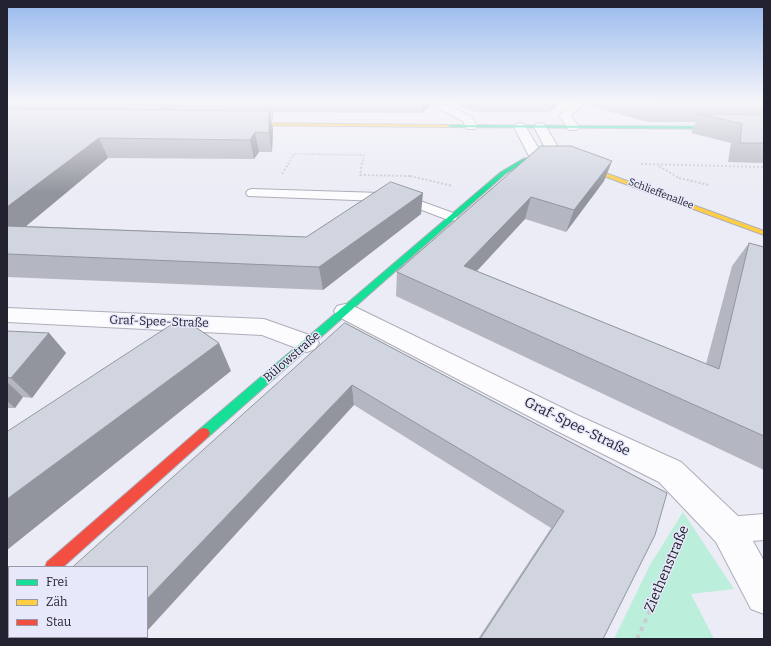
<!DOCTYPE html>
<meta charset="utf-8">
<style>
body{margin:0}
#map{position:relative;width:771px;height:646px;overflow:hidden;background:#ebecf5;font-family:Bitter,serif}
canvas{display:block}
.frame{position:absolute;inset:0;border:8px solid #222231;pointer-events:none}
.legend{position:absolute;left:8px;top:566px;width:140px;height:72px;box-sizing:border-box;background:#e7e8f9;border:1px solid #9899a9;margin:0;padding:5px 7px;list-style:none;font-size:12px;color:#222231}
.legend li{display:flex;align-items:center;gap:8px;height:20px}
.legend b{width:20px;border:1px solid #9899a9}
</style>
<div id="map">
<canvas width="771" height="646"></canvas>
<div class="frame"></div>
<ul class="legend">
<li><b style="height:5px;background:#16e098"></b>Frei</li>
<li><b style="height:5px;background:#ffcf43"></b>Zäh</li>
<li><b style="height:5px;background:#f24e42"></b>Stau</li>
</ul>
</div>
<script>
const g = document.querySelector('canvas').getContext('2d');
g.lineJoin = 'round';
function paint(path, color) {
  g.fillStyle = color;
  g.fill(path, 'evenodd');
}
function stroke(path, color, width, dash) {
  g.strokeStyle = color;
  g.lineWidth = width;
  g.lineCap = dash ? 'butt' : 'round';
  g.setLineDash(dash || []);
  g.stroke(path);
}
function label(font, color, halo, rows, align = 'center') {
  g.font = font + ' Bitter,serif';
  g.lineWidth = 3;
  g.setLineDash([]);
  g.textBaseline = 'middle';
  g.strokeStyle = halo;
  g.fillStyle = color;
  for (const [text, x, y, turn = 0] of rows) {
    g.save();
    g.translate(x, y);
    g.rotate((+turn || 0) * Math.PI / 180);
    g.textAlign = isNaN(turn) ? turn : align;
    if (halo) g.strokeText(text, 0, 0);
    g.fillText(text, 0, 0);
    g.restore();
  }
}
paint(new Path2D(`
 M683,512l51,77 -43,5 23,45h-100l36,-74z`), '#bceedc');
const lane = new Path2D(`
 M252,189l129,4 31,5 44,16 1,3 -1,3 -5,1 -45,-17 -25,-3 -133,-5 -2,-3 2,-3z
 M764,514v26l-36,3 -9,-4 -4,-9 4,-9 9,-4z`);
const street = new Path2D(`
 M430,103h13l29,14 5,9 -2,3h-8l-4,-8 -32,-16z
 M574,103h11l-14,13 8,11 -2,3h-8l-10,-14z
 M520,123l4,1 2,3 17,29 -2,3h-10l-2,-3 -15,-29 2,-3z
 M540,123l4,1 2,3 18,30 -2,3h-10l-2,-3 -16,-30 2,-3z
 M345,304l8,2 224,109 104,47 59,56 24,43v53l-13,-5 -35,-67 -57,-60 -102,-51 -220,-115 -3,-5 3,-5z
 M7,308l257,11 51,18 4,6 -4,6 -8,3 -45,-17 -255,-13z
 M9,587v38h-2v-37z`);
const fast = new Path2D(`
 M448,125l316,2v2l-318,-2v-2z
 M539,156l17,1 12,3c-5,3 -21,-2 -28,-1 -14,1 -24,8 -35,15l-297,263 -4,1 -4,-1 -2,-4 2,-4 301,-257 22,-13z`);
const slow = new Path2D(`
 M241,123l207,2 2,1 -2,1 -209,-2v-2z
 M563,159h4l197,72v4l-201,-74z`);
const jam = new Path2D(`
 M204,428l4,1 2,4 -2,4 -145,130h-18l2,-5 153,-133z`);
stroke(lane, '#aeaeba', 2);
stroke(street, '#aeaeba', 2);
stroke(fast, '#aeaeba', 2);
stroke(slow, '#aeaeba', 2);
stroke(jam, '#aeaeba', 2);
stroke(new Path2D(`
 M288,164l6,-10 70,1 -2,9`), '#cbcbd1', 1.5, [1.5, 1.5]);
stroke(new Path2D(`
 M362,163l-2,12 50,1
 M641,164l123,3
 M659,166l20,12
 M282,174l7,-11
 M410,176l43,10
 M679,178l30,7`), '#cbcbd1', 2, [2, 2]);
stroke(new Path2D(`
 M637,639l29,-63 18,-46`), '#cbcbd1', 4, [4.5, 4.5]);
paint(lane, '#fcfcfe');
paint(street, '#fcfcfe');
paint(fast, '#16e098');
paint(slow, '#ffcf43');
paint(jam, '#f24e42');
paint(new Path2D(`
 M7,103h423v3l-8,7 -149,-1v7h-2l2,10 -1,23h-13l-5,7 -146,-1 -82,68 280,11 115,-23 -98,76 -316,-13z
 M454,103h107l-12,9h-74z
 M586,103h178v60l-36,-1 3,-19 -40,-10 5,-11h-48l-63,-17z
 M541,146l71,15 -8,20 -38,51 -41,-13 -48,52 229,93 26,-98 17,-23 15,4v223l-368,-174 1,-24z
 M345,323l322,170 -64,146h-125l73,-111 -197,-123z
 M7,331l42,2 17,20 -34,45 -9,-1 -8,11h-8z`), '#b4b7c1');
paint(new Path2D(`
 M160,103h17l1,4 -13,12z
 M270,103h1l2,9v7z
 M422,103h8v3l-8,7z
 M551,103h10l-12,9z
 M269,111l4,18 -1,23 -3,-19z
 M255,132l4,20 -5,7 -4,-19z
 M99,138l9,20 -101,84v-35z
 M612,161l-8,20 -38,51 8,-22z
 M423,193l-2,21 -98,76 -4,-23z
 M531,197l-6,22 -65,70 4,-23z
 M49,333l17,20 -34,45 -21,-20z
 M219,343l12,28 -224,179v-51z
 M7,382l16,15 -8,11 -8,-7z
 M352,385l2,20 -207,226v-32z
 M110,637h31l-1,2h-32z`), '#92959d');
const building = new Path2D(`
 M651,103h113v2l-108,-1z
 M7,109l262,2v22l-14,-1 -5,8 -151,-2 -92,69z
 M700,114l64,1v28h-24l2,-19z
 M541,146h30l41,15 -38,49 -43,-13 -67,69 255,103 30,-126 15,4v189l-367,-164z
 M391,182l32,11 -104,74 -312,-13v-28l299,11z
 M182,318l37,25 -212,156v-67z
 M345,323l322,170 -12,42 -52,104h-123l84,-128 -212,-126 -205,214v-32h-74z
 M7,331l42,2 -38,45 -4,-1z
 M9,624v13h101l-2,2h-101v-13z`);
paint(building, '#d1d5e0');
stroke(building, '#92959d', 1);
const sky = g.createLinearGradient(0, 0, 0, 193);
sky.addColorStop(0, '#98b9ed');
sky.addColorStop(0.53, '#f6f6fa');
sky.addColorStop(1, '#f6f6fa00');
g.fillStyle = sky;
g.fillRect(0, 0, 771, 193);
label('10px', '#222231', '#e7e8f9', [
 ["Schlieffenallee",661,194,21]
]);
label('12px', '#222231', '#e7e8f9', [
 ["Graf-Spee-Straße",159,322,2],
 ["Bülowstraße",292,357,-41]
]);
label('14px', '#222231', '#e7e8f9', [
 ["Graf-Spee-Straße",577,427,26],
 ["Ziethenstraße",667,569,-67]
]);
</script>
